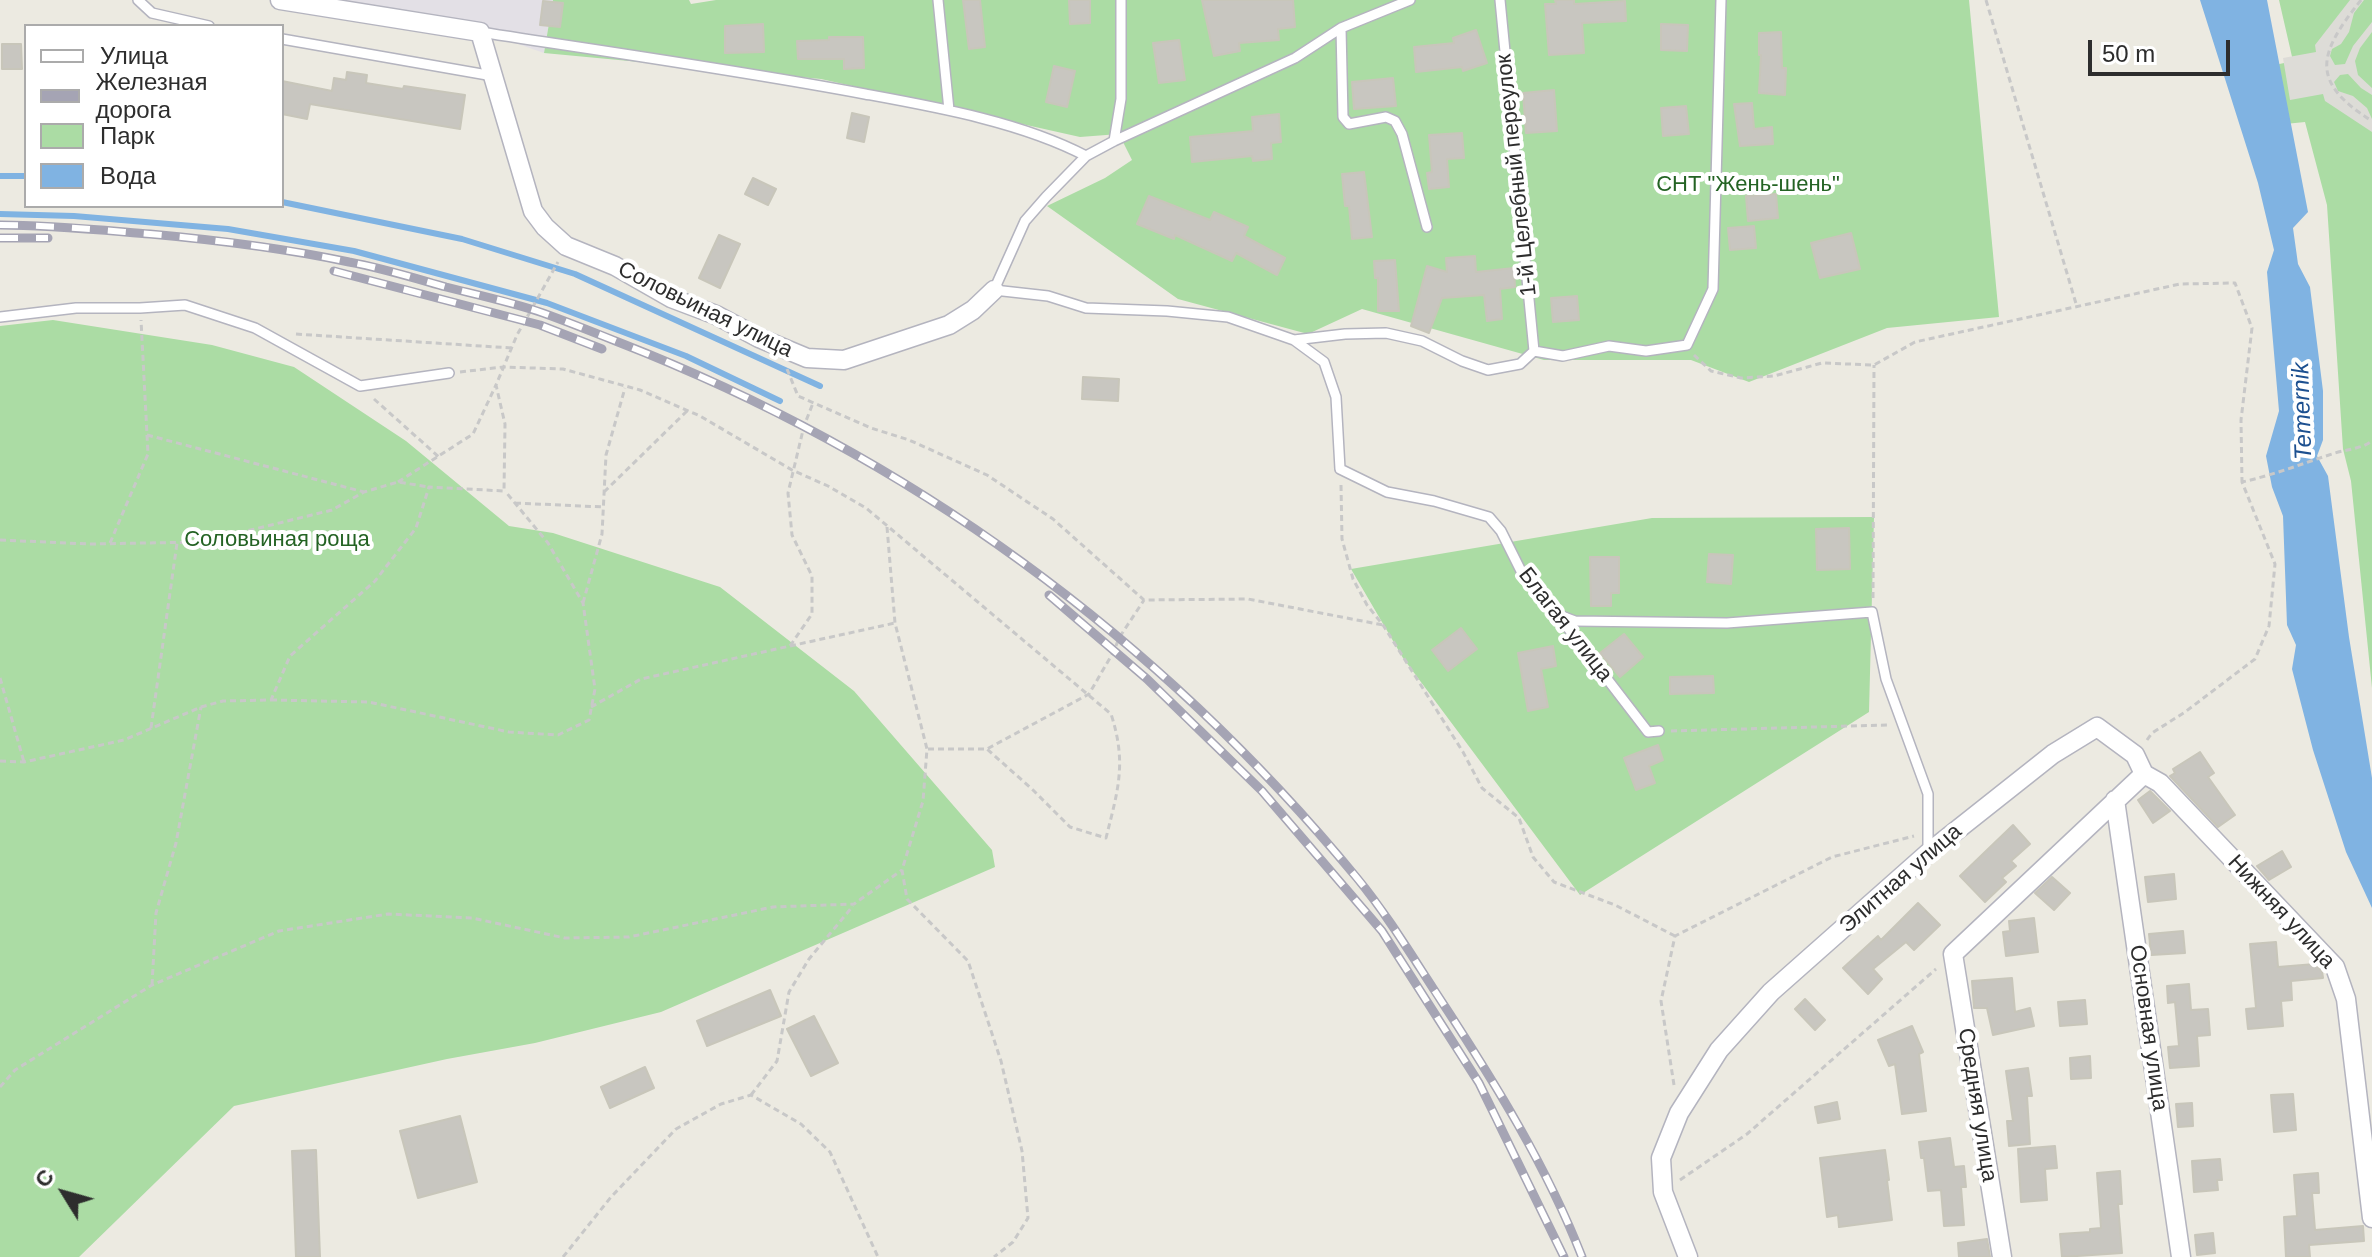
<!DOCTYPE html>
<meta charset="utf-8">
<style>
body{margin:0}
#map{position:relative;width:2372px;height:1257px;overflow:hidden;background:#eceae1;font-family:Arial,sans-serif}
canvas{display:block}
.legend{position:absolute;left:24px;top:24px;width:260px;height:184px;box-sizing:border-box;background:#fff;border:2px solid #ababab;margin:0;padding:10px 14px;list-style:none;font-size:24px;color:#2d2d2d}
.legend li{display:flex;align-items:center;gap:16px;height:40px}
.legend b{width:40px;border:2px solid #ababab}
.north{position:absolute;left:24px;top:1153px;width:80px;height:80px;-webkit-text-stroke:6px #fff;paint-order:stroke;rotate:307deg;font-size:22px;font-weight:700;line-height:32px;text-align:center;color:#2d2d2d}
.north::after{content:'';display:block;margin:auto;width:28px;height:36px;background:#2d2d2d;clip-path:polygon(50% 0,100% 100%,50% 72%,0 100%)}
.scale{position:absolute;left:2088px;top:40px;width:142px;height:36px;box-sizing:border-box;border:4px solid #2d2d2d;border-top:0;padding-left:10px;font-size:24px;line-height:28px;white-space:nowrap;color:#2d2d2d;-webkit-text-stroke:6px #fff;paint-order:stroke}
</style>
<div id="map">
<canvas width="2372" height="1257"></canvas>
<ul class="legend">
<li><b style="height:10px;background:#fff"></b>Улица</li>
<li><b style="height:10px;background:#a5a4b4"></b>Железная дорога</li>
<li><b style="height:22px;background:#abdca4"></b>Парк</li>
<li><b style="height:22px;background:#80b3e2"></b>Вода</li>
</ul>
<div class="north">С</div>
<div class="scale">50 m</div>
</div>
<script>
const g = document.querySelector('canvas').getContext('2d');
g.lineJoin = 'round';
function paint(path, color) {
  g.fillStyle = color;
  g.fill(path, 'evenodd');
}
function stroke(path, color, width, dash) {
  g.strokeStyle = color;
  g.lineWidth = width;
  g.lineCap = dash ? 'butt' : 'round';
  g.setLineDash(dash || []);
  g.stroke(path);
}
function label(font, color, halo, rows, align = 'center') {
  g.font = font + ' Arial,sans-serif';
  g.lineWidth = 8;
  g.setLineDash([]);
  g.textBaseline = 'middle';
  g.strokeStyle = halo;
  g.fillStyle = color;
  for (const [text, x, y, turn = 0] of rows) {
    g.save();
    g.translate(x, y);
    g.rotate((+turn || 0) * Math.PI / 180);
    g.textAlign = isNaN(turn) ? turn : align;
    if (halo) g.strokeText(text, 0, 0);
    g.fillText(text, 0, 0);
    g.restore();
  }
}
paint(new Path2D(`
 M323,0h230l-9,53 -46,-16z`), '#e3e0e6');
paint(new Path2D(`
 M553,0h136l2,4 25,-4h1253l30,317 -112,11 -138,54 -58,-22h-147l-182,-51 -54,25 -130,-35 -131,-93 58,-28 27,-18 -13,-26 -39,3 -259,-58 -277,-26z
 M2279,0h93v688l-21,-207 -8,-32 -16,-244 -22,-83 -20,2 -10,-59 18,-4z
 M53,320l159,25 82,22 112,74 103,85 44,7 167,54 134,104 138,159 3,17 -334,145 -126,31 -88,16 -213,47 -155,151h-79v-931z
 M1874,517l-5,195 -289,183 -177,-237 -52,-89 301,-51z`), '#abdca4');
paint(new Path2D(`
 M2350,0h14l-10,13 -5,19 -8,12 -9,5 -2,7 5,9 10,-1 8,-18 19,-24v10l-12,16 -5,13 3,14 14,13v7l-11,-7 -13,-14 -8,1 -6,7 4,9 15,5 14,12 5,11v13l-47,-31 -2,-7 -33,6 -7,-42 33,-6 -1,-7z`), '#dddcd7');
paint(new Path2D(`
 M2200,0h67l41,212 -15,16 5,36 12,23 13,104v49l-6,16 11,20 21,161 23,141v130l-26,-56 -33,-102 -21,-81 4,-24 -9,-20 -4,-109 -11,-29 -6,-31 13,-45 -12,-139 7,-22 -16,-67z`), '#80b3e2');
stroke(new Path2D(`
 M0,176h26
 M282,202l180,37 113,35 245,112
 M0,214l74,2 154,13 126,22 193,52 139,53 94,45`), '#80b3e2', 6);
const building = new Path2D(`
 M963,0h17l5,47 -16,2z
 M1069,0h21v23l-20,1z
 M1202,0h91l2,27 -17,2 1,11 -40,3 1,8 -26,5z
 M1555,0h19v4l51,-3 1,20 -44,2 2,30 -35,2 -4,-51h11z
 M543,1l20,2 -3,24 -20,-2z
 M763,24l1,28 -39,1v-27z
 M1661,24l27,1 -1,26 -26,-1z
 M1476,30l11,33 -24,8 -1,-4 -46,5 -2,-25 40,-4 -1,-5z
 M1781,32l1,36h4l-1,27 -26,-2 2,-38h-2v-22z
 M829,37h34l1,31 -20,1v-10h-46l-1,-18 32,-1z
 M1179,40l6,40 -26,3 -6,-40z
 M2,44h19l1,25h-20z
 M1054,66l21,5 -8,36 -21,-5z
 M347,72l20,3 -1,8 37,6 1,-3 61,9 -5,34 -150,-25 -3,15 -25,-5v-33l50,10 2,-13 12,2z
 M1393,78l3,28 -42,3 -2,-27z
 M1554,90l3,41 -31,2 -3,-40z
 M1752,103l2,26 18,-2 1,17 -33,2 -6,-42z
 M1686,106l3,28 -26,2 -2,-28z
 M852,113l17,4 -5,25 -17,-4z
 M1279,114l2,28 -10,1 1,16 -19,2 -1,-5 -60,6 -2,-25 63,-6 -1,-14z
 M1462,133l2,25 -17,1 2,28 -20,2 -2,-16 5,-1 -3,-37z
 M1364,172l8,65 -20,2 -3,-33h-4l-3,-32z
 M753,178l23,11 -8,16 -23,-11z
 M1776,194l2,24 -30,3 -2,-25z
 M1149,196l61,24 4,-8 34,15 -4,9 41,22 -8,17 -41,-22 -4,8 -57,-26 -1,4 -37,-15z
 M1754,226l2,22 -26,2 -2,-22z
 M1851,233l9,36 -40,9 -9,-35z
 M719,235l21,9 -20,44 -21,-10z
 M1475,256l1,16 38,-4 1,19 -15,2 2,30 -15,2 -3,-26 -42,3 -13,35 -18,-7 16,-60 20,6 -1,-14z
 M1395,260l4,51h-21v-33h-3l-1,-17z
 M1577,296l2,24 -26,2 -2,-24z
 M1083,377l36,2 -1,22 -36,-2z
 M1849,528l1,41 -33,1 -1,-41z
 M1709,554l24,1 -2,29 -24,-2z
 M1590,557h29v36h-8v13h-20z
 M1461,628l16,21 -29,22 -16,-21z
 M1624,634l19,23 -23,20 -20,-24z
 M1553,646l3,20 -15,3 7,38 -20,4 -10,-58z
 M1713,676l1,17 -44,1v-17z
 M1658,745l5,15 -14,6 6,17 -19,7 -12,-32z
 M2200,752l14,21 -6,4 27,38 -17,12 -48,-51 5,-3 -2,-4z
 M2150,791l20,20 -17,12 -15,-23z
 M2013,825l17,19 -19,17 5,5 -14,12 4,4 -21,20 -25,-26z
 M2282,851l9,16 -22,13 -12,-14z
 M2174,874l2,25 -28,3 -3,-25z
 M2052,877l18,16 -16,17 -19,-17z
 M1918,903l22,22 -26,25 -8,-8 -33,27 9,10 -14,15 -25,-26 35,-32 3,4z
 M2034,918l4,34 -32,4 -3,-24 7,-1 -1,-10z
 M2183,931l2,22 -34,2 -2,-21z
 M2276,942l2,25 37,-3 7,7 1,7 -32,3 1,19 -11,1 2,25 -35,3 -2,-20 10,-1 -6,-64z
 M2012,978l3,34 15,-4 4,18 -41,9 -6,-27h-13l-2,-27z
 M2189,984l2,26 17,-1 2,26 -13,1 2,30 -29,2 -2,-21 11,-1 -4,-44 -7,1 -1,-17z
 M770,990l11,26 -74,30 -10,-25z
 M1805,999l20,21 -10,10 -20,-21z
 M2085,1000l2,24 -27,2 -2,-24z
 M814,1016l24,47 -27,13 -24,-47z
 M1912,1026l11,26 -4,2 7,57 -24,3 -7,-50 -6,2 -11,-26z
 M2090,1056l1,22 -20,1 -1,-21z
 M645,1067l9,21 -44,20 -9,-21z
 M2028,1068l4,28h-5l3,48 -21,2 -2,-25h6l-7,-50z
 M2293,1094l3,36 -22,2 -3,-37z
 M1837,1102l3,17 -22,4 -3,-16z
 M2192,1103l1,23 -15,1 -2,-23z
 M460,1116l17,66 -59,16 -18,-67z
 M1950,1138l4,29 10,-1 2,21h-5l3,38 -20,1 -3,-36 -13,1 -4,-33h-3l-2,-16z
 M2055,1146l2,22 -12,1 2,31 -26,2 -3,-53z
 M316,1150l4,107h-24l-4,-106z
 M1885,1150l4,30h-2l5,40 -53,7 -1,-12 -11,2 -7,-59z
 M2220,1159l2,21h-5l1,10 -24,2 -2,-31z
 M2120,1171l2,33h-4l4,49 -60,4 -2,-23 30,-2v-3l11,-1 -4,-55z
 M2318,1173l1,20h-7l3,37 48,-4 1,15 -55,4 1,12h-24l-2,-40 13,-1 -3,-41z
 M2213,1233l2,20 -18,2 -2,-20z
 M1987,1239l3,18h-31l-1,-14z`);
paint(building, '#c8c6c0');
stroke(building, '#c8c6ba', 2);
const service = new Path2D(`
 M138,0l14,13 57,13
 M938,0l11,110
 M1410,0l-69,28 -46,30 -181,83 -28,15 -40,41 -21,24 -31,69 54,6 38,12 81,3 61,6 66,23 51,-6 41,-1 36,8 40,20 26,9 32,-6 14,-13 29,5 46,-10 37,5 41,-6 26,-56 8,-289
 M1500,0l34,351
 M1341,28l2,89 6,7 37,-7 9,4 7,13 25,93
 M480,32c128,20 257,38 385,62 71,13 156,28 221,62
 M282,39l211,37
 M1114,141l7,-42v-99
 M0,317l76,-9h64l45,-3 70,23 105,58 89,-13
 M1294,340l30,22 12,35 4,72 47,23 47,9 55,16 12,14 23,46 34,38 90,117 11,-1
 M1559,615l16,6 152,2 145,-11 14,67 42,115v59`);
const minor = new Path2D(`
 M280,0l200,32 53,179 12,16 21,19 49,20 56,32 45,17 43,23 48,20 37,2 105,-35 24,-15 21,-20
 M2115,800l66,457
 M1688,1257l-25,-65 -2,-34 18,-45 40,-63 52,-58 157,-139 125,-99 44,-27 38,28 9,19
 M2002,1257l-49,-303 191,-180 16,9 175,184 11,32 26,219`);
stroke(service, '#b4b4bf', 12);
stroke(minor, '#b4b4bf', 21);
stroke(new Path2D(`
 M1986,0l91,307
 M2361,0c-42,53 -53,81 11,121
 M296,334l216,14
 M1694,355l17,16 30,7 33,-2 48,-13 52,2 41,-23 265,-58 55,-1 17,45 -11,92 1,62
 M787,369l11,27 73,32 38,12 78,35 66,44 91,81 104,-1 135,26
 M460,372l43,-5 60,2 77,21 60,26 92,54 36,16 38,22 245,206c16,49 7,76 -5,124l-36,-11 -37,-37 -46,-41
 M374,399l65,58
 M147,435l217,57
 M398,482l75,-48 23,-49
 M1341,485l1,54 11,40 14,26 16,20 80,127 19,36 37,30 14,39 21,25 61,23 60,31
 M604,492l83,-81
 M515,503l89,4
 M887,527l8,96 32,126 -4,52 -21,69 5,29 61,62 33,100 21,90 6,67 -15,24 -19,15
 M0,540l89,4 113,-2 130,-32 32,-18 34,-10 31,5
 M110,543l38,-89 -7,-134
 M1873,598l1,-233
 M583,603l19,-69 4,-79 19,-67
 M790,646l105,-23
 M0,678l24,84
 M271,700l98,2 140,30 49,3 31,-15 6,-31 -12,-86 -35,-60 -43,-52
 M591,707l50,-28 149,-33 22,-32v-38l-20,-41 -4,-42 16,-67 9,-23
 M151,728l26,-185
 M1671,731l216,-6
 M2147,740l5,-7 33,-21 70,-53 14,-33 6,-62 -33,-82c32,-7 62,-19 93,-29 13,-4 26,-4 37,-12
 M928,749h59l102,-55 25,-43 5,-13 25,-38
 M0,761l24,1 100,-22 77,-33 22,-6 48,-1 19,-44 85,-75 41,-53 13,-41 75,4 1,-67 -9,-39 21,-50 41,-73
 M152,985l4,-72 20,-70 25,-136
 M1674,1085l-13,-84 14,-65 157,-79 82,-21
 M0,1087l15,-17 137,-85 127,-54 109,-17 84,4 93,20 64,-1 144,-30 81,-3 48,-34
 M751,1095l26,-34 12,-69 20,-33 44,-53
 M1680,1180l67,-46 189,-165
 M563,1257l48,-60 65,-68 45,-25 30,-9 50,29 29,28 48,105`), '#c8c8c8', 3, [6, 4]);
stroke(service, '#fff', 9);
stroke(minor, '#fff', 18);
const rail = new Path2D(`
 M0,225c50,0 100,5 150,9 67,6 133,14 199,28 33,6 65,16 97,25 32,8 65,15 97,26 25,9 50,19 75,29 291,113 540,295 739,536 32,39 58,83 85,124 53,81 105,165 140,255
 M0,238h48
 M334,271l206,54 62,24
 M1049,595l98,84 115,112 120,140 97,152 85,174`);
stroke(rail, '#a5a4b4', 9);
stroke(rail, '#fff', 6, [18]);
label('22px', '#2d2d2d', '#fff', [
 ["1-й Целебный переулок",1517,175,-96],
 ["Соловьиная улица",705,310,26],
 ["Благая улица",1565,625,52],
 ["Элитная улица",1901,879,-41],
 ["Нижняя улица",2281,912,47],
 ["Основная улица",2148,1028,82],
 ["Средняя улица",1977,1105,81]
]);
label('22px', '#246324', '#fff', [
 ["СНТ \"Жень-шень\"",1748,185],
 ["Соловьиная роща",277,540]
]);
label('italic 24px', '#1d5090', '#fff', [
 ["Temernik",2303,411,-92]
]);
</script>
